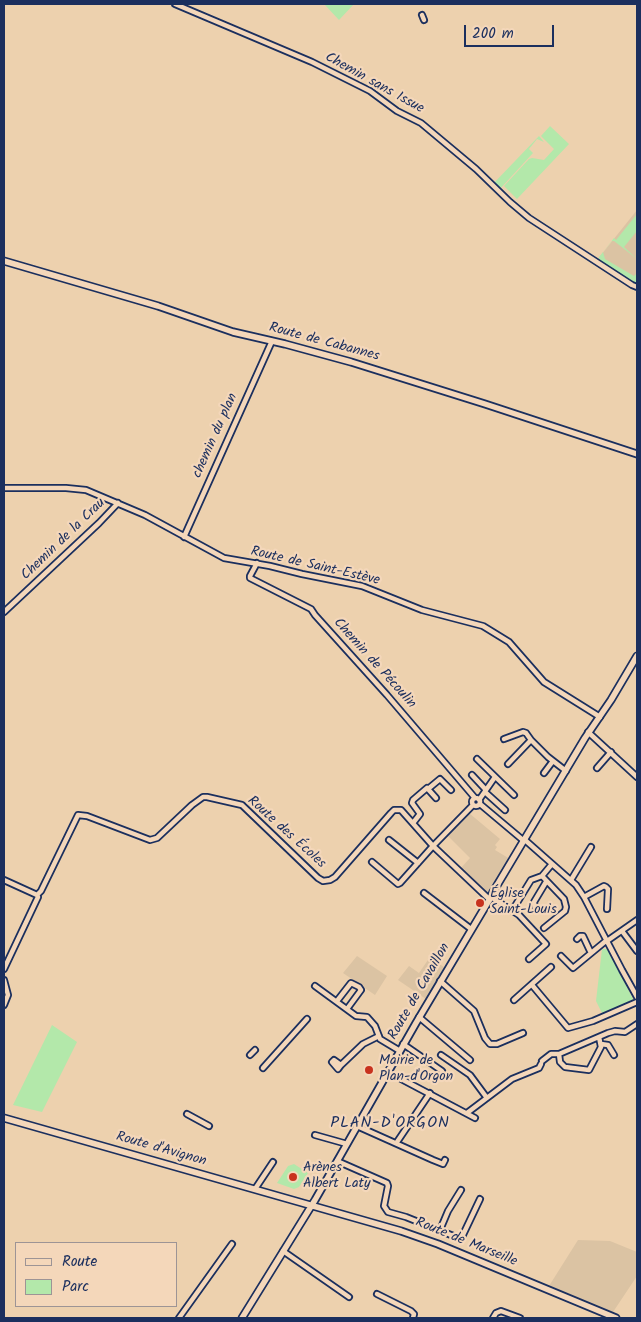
<!DOCTYPE html>
<html>
<head>
<meta charset="utf-8">
<style>
  body { margin:0 }
  #map { position:relative; width:641px; height:1322px; overflow:hidden; background:#edd1ae; font-family:Kalam,sans-serif }
  canvas { display:block }
  .frame { position:absolute; inset:0; border:5px solid #1b2f5e; pointer-events:none }
  .legend { position:absolute; left:15px; top:1242px; width:162px; height:65px; box-sizing:border-box; background:#f4d7ba; border:1px solid #9d9495; margin:0; padding:6px 9px; list-style:none; font-size:15px; color:#1b2f5e }
  .legend li { display:flex; align-items:center; gap:10px; height:25px }
  .legend b { width:25px; border:1px solid #9d9495 }
  .scale { position:absolute; left:464px; top:25px; width:90px; height:22px; box-sizing:border-box; border:2px solid #1b2f5e; border-top:0; padding-left:6px; font-size:15px; line-height:18px; white-space:nowrap; color:#1b2f5e; -webkit-text-stroke:4px #f4d7ba; paint-order:stroke }
</style>
</head>
<body>
<div id="map">
<canvas width="641" height="1322"></canvas>
<div class="frame"></div>
<ul class="legend">
<li><b style="height:6px;background:#f4d7ba"></b>Route</li>
<li><b style="height:14px;background:#b3e8aa"></b>Parc</li>
</ul>
<div class="scale">200 m</div>
</div>
<script>
const g = document.querySelector('canvas').getContext('2d');
g.lineJoin = 'round';
function fillPath(path, color) { g.fillStyle = color; g.fill(path, 'evenodd'); }
const poly = rows => new Path2D(rows.map(r => 'M' + r).join(''));
function strokePath(path, color, width, dash) { g.strokeStyle = color; g.lineWidth = width; g.lineCap = dash ? 'butt' : 'round'; g.setLineDash(dash || []); g.stroke(path); }
function drawText(font, color, halo, rows, align = 'center') {
  g.font = font + ' Kalam,sans-serif'; g.lineWidth = 4.5; g.setLineDash([]); g.textBaseline = 'middle'; g.strokeStyle = halo; g.fillStyle = color; for (const [text, x, y, turn = 0] of rows) {
    g.save(); g.translate(x, y); g.rotate((+turn || 0) * Math.PI / 180); g.textAlign = isNaN(turn) ? turn : align; if (halo) g.strokeText(text, 0, 0); g.fillText(text, 0, 0); g.restore();
  }
}
const built = poly([
  [637,210,637,286,597,260],
  [469,813,500,839,495,845,497,847,495,850,510,859,488,894,479,889,460,869,470,858,448,836],
  [357,956,387,976,375,995,343,973],
  [430,957,445,968,426,999,398,980,409,966,419,973],
  [578,1240,610,1241,637,1252,637,1276,613,1312,549,1286]
]);
const green = poly([
  [324,4,354,4,339,20],
  [550,126,569,144,517,199,504,186,529,159,532,158,544,160,554,149,541,136],
  [539,136,544,142,537,139,529,149,533,153,499,190,492,185],
  [637,214,637,231,624,247,637,259,614,241,612,241,603,252,605,259,634,276,637,273,637,285,599,260,599,257,614,238,616,240],
  [602,949,608,949,634,1001,603,1015,596,1001],
  [52,1025,77,1042,42,1112,13,1105],
  [294,1164,308,1173,299,1187,294,1189,277,1183,288,1166]
]);
const minor = poly([
  [175,4,312,62,370,91,397,111,421,123,476,169,510,202,529,218,632,285,637,287],
  [422,15,424,20],
  [4,488,66,488,86,490,145,515,224,558,270,566,302,574,362,586,422,610,483,626,509,642,544,682,600,717],
  [184,537,272,341],
  [257,563,250,576,250,578,311,609,315,615,387,695,475,798],
  [4,612,99,523,118,503],
  [588,732,637,777],
  [504,739,523,732,526,733,531,740],
  [477,759,514,795],
  [508,764,531,740,548,757,566,771],
  [597,768,611,752],
  [544,773,553,761],
  [472,775,486,790],
  [428,789,440,779,451,790],
  [485,792,505,810],
  '472 802a4 4 0 1 1 8 0a4 4 0 1 1-8 0Z',
  [479,800,495,777],
  [480,804,524,841],
  [413,823,420,814,412,803,413,800,427,788,436,798],
  [389,840,418,863],
  [525,840,576,885,584,897,622,970,637,997],
  [372,862,398,884,400,883,433,846,473,805],
  [4,880,37,895,38,897,4,969],
  [571,880,591,847],
  [424,893,471,929],
  [37,895,41,891,78,815,87,816,150,840,157,838,192,805,203,797,207,797,242,805,318,878,323,881,330,880,335,877,391,813,394,810,401,810,433,846,490,900],
  [491,897,519,915,546,944,529,959],
  [584,897,604,886,606,887,608,889,607,909],
  [515,906,531,880,542,876],
  [535,910,534,902,546,882],
  [544,928,565,911,566,907,564,899,542,876,552,864],
  [622,931,637,951],
  [577,939,580,936,583,936,591,953],
  [607,941,637,920],
  [561,956,573,968,607,940],
  [4,980,8,995,4,1005],
  [440,981,474,1011,485,1038,490,1044,497,1044,523,1033],
  [532,985,568,1028,593,1021,637,1002],
  [315,986,356,1016,367,1017,375,1026,380,1039,400,1051],
  [514,1000,551,967],
  [337,1001,351,983,359,987,361,990,347,1009],
  [419,1017,470,1060],
  [599,1037,601,1047,589,1070,565,1067,560,1062,559,1054,608,1033,615,1031,625,1032,637,1024],
  [403,1044,442,1071],
  [601,1044,608,1045,614,1055],
  [250,1055,255,1050],
  [441,1055,470,1075,487,1098],
  [542,1061,551,1054,559,1054],
  [341,1065,334,1060,332,1062,338,1069,341,1065,363,1044,379,1036],
  [263,1068,307,1019],
  [388,1072,475,1118],
  [467,1113,512,1079,539,1068,541,1064],
  [187,1114,209,1126],
  [357,1126,433,1160,443,1164,445,1160],
  [315,1135,347,1144],
  [397,1142,430,1093],
  [337,1161,387,1183,388,1186,384,1206,388,1212,406,1217,461,1239,480,1199],
  [255,1189,273,1162],
  [440,1230,448,1211,461,1190],
  [283,1251,349,1297],
  [377,1294,411,1311,414,1314,413,1318],
  [179,1318,232,1244],
  [493,1318,496,1313,501,1311,520,1318]
]);
const major = poly([
  [4,261,158,306,233,332,285,344,351,362,485,404,637,454],
  [4,1118,401,1231,438,1244,616,1318],
  [242,1318,315,1200,416,1023,491,897,493,892,585,738,611,700,637,656]
]);
const markers = [
  [480,903,5,"#c8321e"],
  [369,1070,5,"#c8321e"],
  [293,1177,5,"#c8321e"]
];
const streetNames = [
  ["Chemin sans Issue",374,84,29],
  ["Route de Cabannes",324,343,15],
  ["chemin du plan",216,436,-66],
  ["Chemin de la Crau",64,540,-44],
  ["Route de Saint-Estève",315,567,13],
  ["Chemin de Pécoulin",374,664,48],
  ["Route des Écoles",286,833,42],
  ["Route de Cavaillon",420,992,-60],
  ["Route d'Avignon",161,1150,16],
  ["Route de Marseille",466,1243,22]
];
const poiNames = [
  ["Église",490,895],
  ["Saint-Louis",490,911],
  ["Mairie de",379,1062],
  ["Plan-d'Orgon",379,1078],
  ["Arènes",303,1169],
  ["Albert Laty",303,1185]
];
const quarterNames = [
  ["PLAN-D'ORGON",390,1124]
];
fillPath(built, '#dbc3a3');
fillPath(green, '#b3e8aa');
strokePath(minor, '#1b2f5e', 8);
strokePath(major, '#1b2f5e', 9);
strokePath(minor, '#f4d7ba', 4.5);
strokePath(major, '#f4d7ba', 5.5);
for (const [x, y, r, color] of markers) { const dot = new Path2D(); dot.arc(x, y, r, 0, 2 * Math.PI); g.fillStyle = color; g.fill(dot); strokePath(dot, '#f4d7ba', 2); }
drawText('14px', '#1b2f5e', '#f4d7ba', streetNames);
drawText('14px', '#1b2f5e', '#f4d7ba', poiNames, 'left');
g.letterSpacing = '1px';
drawText('16px', '#1b2f5e', '#f4d7ba', quarterNames);
g.letterSpacing = '0px';
</script>
</body>
</html>
